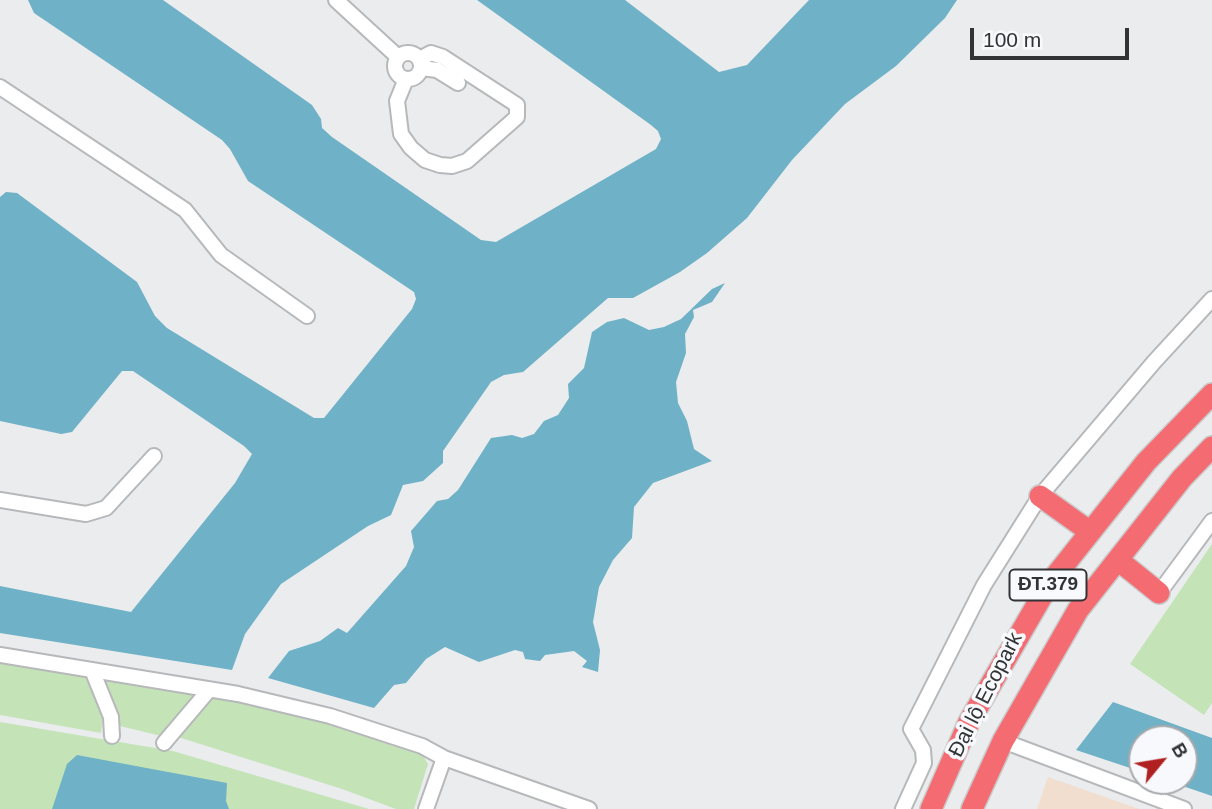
<!DOCTYPE html>
<html>
<head>
<meta charset="utf-8">
<style>
  body { margin:0 }
  #map { position:relative; width:1212px; height:809px; overflow:hidden; background:#eaecee; font-family:Arial,sans-serif }
  canvas { display:block }
  .north { position:absolute; left:1128px; top:725px; width:70px; height:70px; box-sizing:border-box; background:#f7f9fc; border:2px solid #a8aaac; border-radius:50%; rotate:60deg; font-size:19px; font-weight:700; line-height:28px; text-align:center; color:#323334 }
  .north::after { content:''; display:block; margin:auto; width:24px; height:32px; background:#b12021; clip-path:polygon(50% 0,100% 100%,50% 72%,0 100%) }
  .scale { position:absolute; left:970px; top:28px; width:159px; height:32px; box-sizing:border-box; border:4px solid #323334; border-top:0; padding-left:9px; font-size:21px; line-height:24px; white-space:nowrap; color:#323334; -webkit-text-stroke:5px #f7f9fc; paint-order:stroke }
</style>
</head>
<body>
<div id="map">
<canvas width="1212" height="809"></canvas>
<div class="north">B</div>
<div class="scale">100 m</div>
</div>
<script>
const g = document.querySelector('canvas').getContext('2d');
g.lineJoin = 'round';
function fillPath(path, color) { g.fillStyle = color; g.fill(path, 'evenodd'); }
const poly = rows => new Path2D(rows.map(r => 'M' + r).join(''));
function strokePath(path, color, width, dash) { g.strokeStyle = color; g.lineWidth = width; g.lineCap = dash ? 'butt' : 'round'; g.setLineDash(dash || []); g.stroke(path); }
function drawText(font, color, halo, rows, align = 'center') {
  g.font = font + ' Arial,sans-serif'; g.lineWidth = 7; g.setLineDash([]); g.textBaseline = 'middle'; g.strokeStyle = halo; g.fillStyle = color; for (const [text, x, y, turn = 0] of rows) {
    g.save(); g.translate(x, y); g.rotate((+turn || 0) * Math.PI / 180); g.textAlign = isNaN(turn) ? turn : align; if (halo) g.strokeText(text, 0, 0); g.fillText(text, 0, 0); g.restore();
  }
}
const medical = poly([
  [1048,777,1139,809,1037,809]
]);
const green = poly([
  [1212,544,1212,703,1204,715,1130,664],
  [0,660,83,672,103,716,101,733,0,715],
  [103,677,198,693,161,736,120,726],
  [212,695,313,718,422,754,428,764,414,809,396,809,342,789,175,736],
  [0,722,173,751,369,809,0,809]
]);
const water = poly([
  [28,0,163,0,312,105,321,119,322,128,332,137,481,240,496,242,656,149,661,139,658,131,651,125,477,0,625,0,719,72,747,65,809,0,957,0,945,18,896,66,845,104,792,160,747,218,707,253,680,272,633,298,608,298,523,372,504,375,491,382,443,451,443,463,423,481,403,485,391,515,368,526,281,584,245,634,232,670,0,633,0,586,131,612,235,483,252,454,244,446,133,371,122,371,72,432,61,434,0,421,0,197,6,192,17,193,137,282,155,316,167,328,314,418,324,418,412,309,416,299,414,292,248,181,230,149,222,140,34,13],
  [725,283,712,302,693,310,694,317,685,334,686,353,676,382,678,403,687,421,694,449,712,461,653,483,634,507,632,538,613,560,599,587,593,622,600,650,598,672,582,667,587,661,574,651,545,655,540,661,525,659,523,652,515,650,479,662,445,647,426,659,406,683,394,685,374,708,268,678,289,651,320,641,338,628,347,633,406,566,414,547,411,531,437,501,448,499,458,490,491,438,512,435,522,438,534,434,544,421,558,415,569,398,568,384,584,368,592,332,607,322,624,318,649,330,664,327,681,319,712,289],
  [1113,702,1212,738,1212,796,1168,781,1184,781,1184,739,1142,739,1142,772,1076,750],
  [77,755,227,783,226,801,229,809,52,809,67,764]
]);
const minor = poly([
  [336,0,398,57],
  '395 66a13 13 0 1 1 26 0a13 13 0 1 1-26 0Z',
  [421,68,437,70,458,83],
  [406,79,397,101,401,134,411,148,425,160,440,165,452,166,467,161,517,117,517,105,443,57,431,53,420,59],
  [0,87,185,210,221,255,307,316],
  [0,500,86,514,106,508,154,456],
  [1159,593,1212,521],
  [0,655,238,694,330,716,422,746,444,758,589,809],
  [92,670,111,717,112,736],
  [1003,741,1184,809],
  [164,743,209,690],
  [426,809,444,758],
  [903,809,924,763,923,750,911,729,984,585,1040,496,1154,362,1212,299]
]);
const highway = poly([
  [1040,496,1089,531],
  [1118,560,1159,593],
  [931,809,969,722,1049,584,1146,462,1212,394],
  [972,809,1003,741,1078,610,1182,478,1212,447]
]);
const shields = [
  [1048,585,77]
];
const shieldNames = [
  ["ĐT.379",1048,585]
];
const streetNames = [
  ["Đại lộ Ecopark",986,695,-63]
];
fillPath(medical, '#f1dece');
fillPath(green, '#c4e4b8');
fillPath(water, '#6fb1c6');
strokePath(minor, '#b6b8ba', 18);
strokePath(highway, '#cacaca', 24);
strokePath(minor, '#fff', 14);
strokePath(highway, '#f56b72', 21);
for (const [x, y, w] of shields) { const box = new Path2D(); box.roundRect(x - w / 2, y - 15.5, w, 31, 5); g.fillStyle = '#f7f9fc'; g.fill(box); strokePath(box, '#323334', 2); }
drawText('bold 19px', '#323334', null, shieldNames);
drawText('21px', '#323334', '#f7f9fc', streetNames);
</script>
</body>
</html>
